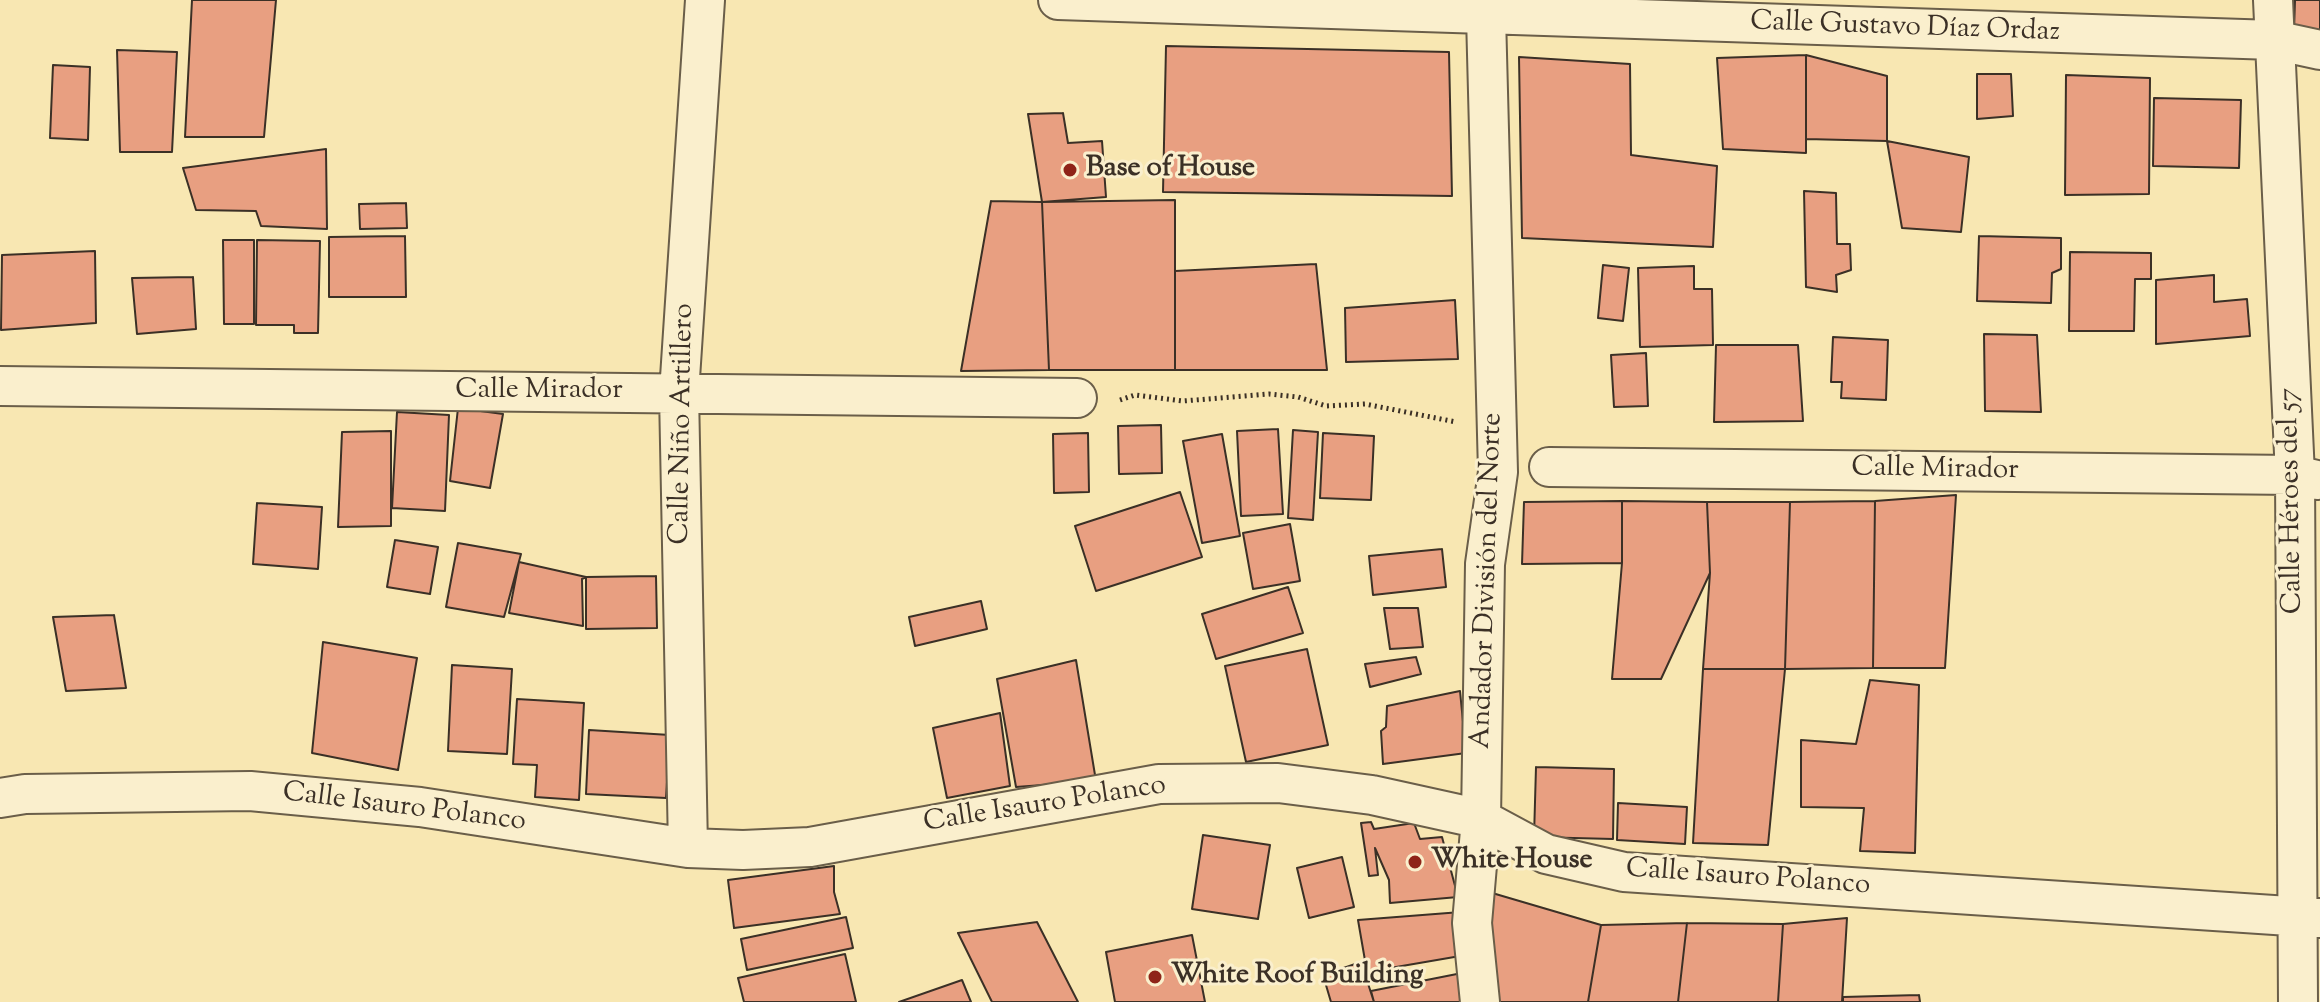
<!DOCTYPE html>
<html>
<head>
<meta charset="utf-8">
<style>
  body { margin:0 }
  canvas { display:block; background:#f8e7b2 }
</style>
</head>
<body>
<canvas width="2320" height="1002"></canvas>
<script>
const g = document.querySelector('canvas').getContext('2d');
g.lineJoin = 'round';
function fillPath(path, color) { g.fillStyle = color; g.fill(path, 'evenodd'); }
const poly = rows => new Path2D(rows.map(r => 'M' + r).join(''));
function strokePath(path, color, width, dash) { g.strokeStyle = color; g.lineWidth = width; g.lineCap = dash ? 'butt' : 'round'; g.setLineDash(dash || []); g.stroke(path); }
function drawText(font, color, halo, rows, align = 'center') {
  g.font = font + ' "Sorts Mill Goudy",serif'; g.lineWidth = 6; g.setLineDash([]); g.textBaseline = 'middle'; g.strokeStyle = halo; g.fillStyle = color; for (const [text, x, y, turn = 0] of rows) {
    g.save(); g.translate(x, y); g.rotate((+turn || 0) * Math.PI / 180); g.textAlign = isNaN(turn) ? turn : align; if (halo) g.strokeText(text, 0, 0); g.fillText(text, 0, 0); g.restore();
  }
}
const building = poly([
  [192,0,276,0,264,137,185,137,192,0],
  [2295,0,2320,0,2320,30,2294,30,2295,0],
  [1166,46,1449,52,1452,196,1163,192,1166,46],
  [117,50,177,52,172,152,120,152,117,50],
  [1806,55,1806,153,1723,149,1717,58,1806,55],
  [1806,55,1887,76,1887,141,1806,139,1806,55],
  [1519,57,1630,64,1631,155,1717,166,1713,247,1522,238,1519,57],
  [53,65,90,67,88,140,50,138,53,65],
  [1977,74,2011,74,2013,116,1977,119,1977,74],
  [2066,75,2150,78,2149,194,2065,195,2066,75],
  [2154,98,2241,100,2239,168,2153,166,2154,98],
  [1063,113,1068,143,1102,141,1106,197,1042,202,1028,114,1063,113],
  [1887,141,1969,157,1961,232,1902,228,1887,141],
  [326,149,327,229,261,226,256,211,196,210,183,168,326,149],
  [1804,191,1836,193,1837,244,1850,244,1851,270,1836,275,1837,292,1806,287,1804,191],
  [1175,200,1175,370,1049,370,1042,202,1175,200],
  [991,201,1042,202,1049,370,961,371,991,201],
  [406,203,407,228,360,229,359,204,406,203],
  [405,236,406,297,329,297,329,237,405,236],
  [1979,236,2061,238,2061,269,2052,273,2051,303,1977,301,1979,236],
  [223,240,254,240,254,324,224,324,223,240],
  [257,240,320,241,318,333,294,333,294,325,256,325,257,240],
  [95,251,96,323,1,330,2,255,95,251],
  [2070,252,2151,253,2151,279,2135,279,2134,331,2069,331,2070,252],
  [1316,264,1327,370,1175,370,1175,271,1316,264],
  [1603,265,1629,268,1623,321,1598,318,1603,265],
  [1694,266,1694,289,1712,289,1713,345,1640,347,1638,268,1694,266],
  [2214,275,2214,302,2247,299,2250,336,2156,344,2156,280,2214,275],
  [193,277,196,329,137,334,132,278,193,277],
  [1455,300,1458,359,1346,362,1345,308,1455,300],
  [1984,334,2037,335,2041,412,1985,411,1984,334],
  [1833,337,1888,340,1886,400,1841,398,1842,382,1831,382,1833,337],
  [1716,345,1798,345,1803,421,1714,422,1716,345],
  [1646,353,1648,406,1614,407,1611,355,1646,353],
  [458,408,503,414,490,488,450,481,458,408],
  [397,412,449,415,445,511,392,508,397,412],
  [1161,425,1162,473,1119,474,1118,426,1161,425],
  [1278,429,1283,514,1241,516,1237,431,1278,429],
  [1293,430,1318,432,1313,520,1288,518,1293,430],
  [391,431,391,526,338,527,342,432,391,431],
  [1088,433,1089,492,1054,493,1053,434,1088,433],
  [1323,433,1374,436,1371,500,1320,498,1323,433],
  [1222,434,1240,536,1202,543,1183,441,1222,434],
  [1180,492,1202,557,1096,591,1075,526,1180,492],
  [1956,495,1945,668,1873,668,1875,501,1956,495],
  [1622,501,1622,563,1522,564,1524,502,1622,501],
  [1622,501,1707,502,1710,573,1661,679,1612,679,1622,563,1622,501],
  [1875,501,1873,668,1785,669,1790,502,1875,501],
  [1707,502,1790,502,1785,669,1703,669,1710,573,1707,502],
  [257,503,322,507,318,569,253,564,257,503],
  [1290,524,1300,581,1253,589,1243,533,1290,524],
  [395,540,438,547,430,594,387,587,395,540],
  [458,543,521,554,504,617,446,607,458,543],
  [1442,549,1446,587,1373,595,1369,556,1442,549],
  [519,562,586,577,582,579,583,626,509,613,519,562],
  [656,576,657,628,586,629,586,577,656,576],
  [1288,587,1303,633,1216,659,1202,614,1288,587],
  [981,601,987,629,915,646,909,617,981,601],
  [1384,608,1418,608,1423,647,1390,649,1384,608],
  [114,615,126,688,66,691,53,617,114,615],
  [323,642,417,658,398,770,312,753,323,642],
  [1307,649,1328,745,1246,762,1225,666,1307,649],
  [1416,657,1421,674,1370,687,1365,664,1416,657],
  [1076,660,1096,781,1016,787,997,679,1076,660],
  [452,665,512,669,507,754,448,751,452,665],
  [1703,669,1785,669,1768,845,1693,843,1703,669],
  [1870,680,1919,685,1915,853,1860,851,1864,808,1801,807,1801,740,1856,744,1870,680],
  [1460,691,1466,753,1383,764,1381,731,1386,727,1387,706,1460,691],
  [517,699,584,703,579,800,535,797,537,765,513,764,517,699],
  [1000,713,1010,786,947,798,933,728,1000,713],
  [589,730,670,735,666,798,586,794,589,730],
  [1536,767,1614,769,1613,839,1534,837,1536,767],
  [1618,803,1687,807,1685,844,1617,840,1618,803],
  [1371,822,1374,829,1414,823,1420,839,1442,837,1458,897,1390,903,1389,880,1375,848,1378,875,1369,876,1361,823,1371,822],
  [1203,835,1270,845,1258,919,1192,909,1203,835],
  [1342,857,1354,907,1309,918,1297,868,1342,857],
  [834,866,834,892,840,914,734,928,728,880,834,866],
  [1482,890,1601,925,1588,1002,1489,1002,1482,890],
  [1461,912,1466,955,1367,972,1358,920,1461,912],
  [846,917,853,948,747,970,741,939,846,917],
  [1847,918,1842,1002,1778,1002,1783,924,1847,918],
  [1037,922,1078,1002,992,1002,958,933,1037,922],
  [1687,923,1678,1002,1588,1002,1601,925,1687,923],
  [1687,923,1783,924,1778,1002,1678,1002,1687,923],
  [1192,935,1205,1002,1115,1002,1106,952,1192,935],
  [845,954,856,1002,744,1002,738,978,845,954],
  [1361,962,1374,1002,1331,1002,1323,975,1361,962],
  [1462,973,1469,1002,1374,1002,1371,991,1462,973],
  [962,980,971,1002,899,1002,962,980],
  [1919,995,1920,1002,1843,1002,1843,997,1919,995]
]);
const path = poly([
  [1120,400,1135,395,1183,401,1269,394,1298,397,1326,406,1365,404,1456,422]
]);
const minor = poly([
  [1058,0,2274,40,2320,50],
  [2273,0,2295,475,2298,1002],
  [0,386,1077,398],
  [1549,467,2295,475,2317,480],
  [0,798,25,794,250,791,420,807,688,848,743,850,810,847,1159,784,1278,783,1372,795,1481,819,1546,854,1624,872,2320,918],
  [688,848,679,393,705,0],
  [1480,1002,1472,923,1481,819,1485,564,1498,472,1486,16]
]);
const markers = [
  [1070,170,8,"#8f2418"],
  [1415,862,8,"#8f2418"],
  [1155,977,8,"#8f2418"]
];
const streetNames = [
  ["Calle Gustavo Díaz Ordaz",1905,29,2],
  ["Calle Mirador",539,392],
  ["Calle Niño Artillero",684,424,-89],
  ["Calle Mirador",1935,471,1],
  ["Calle Héroes del 57",2293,501,-91],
  ["Andador División del Norte",1489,581,-88],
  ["Calle Isauro Polanco",1045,806,-9],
  ["Calle Isauro Polanco",404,809,7],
  ["Calle Isauro Polanco",1748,879,4]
];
const poiNames = [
  ["Base of House",1086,170],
  ["White House",1431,862],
  ["White Roof Building",1171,977]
];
fillPath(building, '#e89f81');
strokePath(building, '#3b3026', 2);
strokePath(minor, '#6a5e49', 42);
strokePath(path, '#3b3026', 5, [2, 4]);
strokePath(minor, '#faefcd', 38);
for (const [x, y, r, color] of markers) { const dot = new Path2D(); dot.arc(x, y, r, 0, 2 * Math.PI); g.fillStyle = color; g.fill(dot); strokePath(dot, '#faefcd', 3); }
drawText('28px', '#3b3026', '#faefcd', streetNames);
drawText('bold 28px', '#3b3026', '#faefcd', poiNames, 'left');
</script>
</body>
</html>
